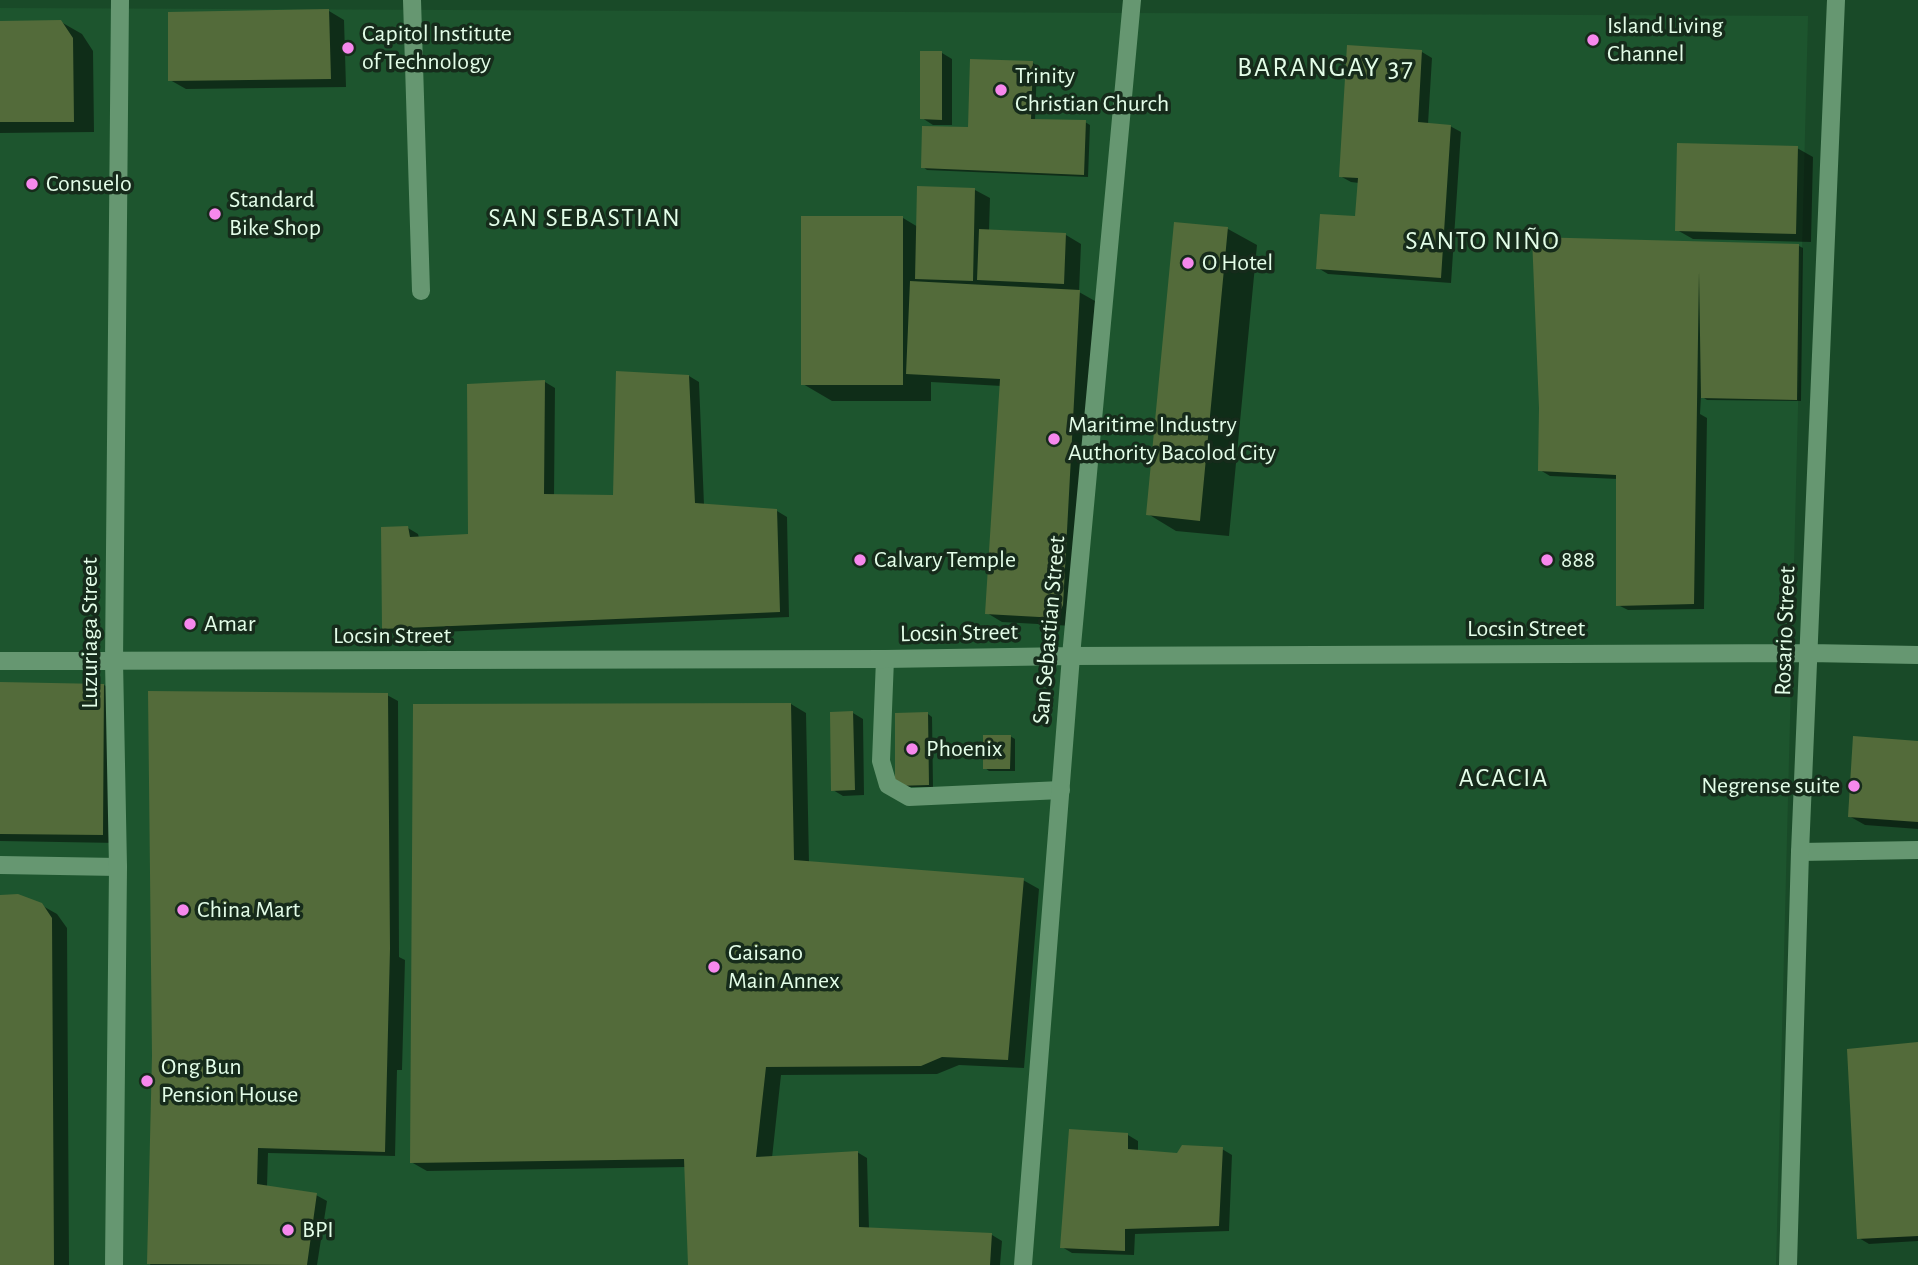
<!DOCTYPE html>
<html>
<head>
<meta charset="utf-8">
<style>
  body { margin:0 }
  canvas { display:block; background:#194a28 }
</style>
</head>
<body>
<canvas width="1918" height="1265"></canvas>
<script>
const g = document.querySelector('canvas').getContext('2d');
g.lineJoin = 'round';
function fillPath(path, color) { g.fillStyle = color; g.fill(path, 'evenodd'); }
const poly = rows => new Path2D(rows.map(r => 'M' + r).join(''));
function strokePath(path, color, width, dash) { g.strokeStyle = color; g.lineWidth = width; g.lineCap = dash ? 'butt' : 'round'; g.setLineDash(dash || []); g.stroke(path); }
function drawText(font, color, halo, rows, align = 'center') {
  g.font = font + ' "Alegreya Sans",sans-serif'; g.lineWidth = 7; g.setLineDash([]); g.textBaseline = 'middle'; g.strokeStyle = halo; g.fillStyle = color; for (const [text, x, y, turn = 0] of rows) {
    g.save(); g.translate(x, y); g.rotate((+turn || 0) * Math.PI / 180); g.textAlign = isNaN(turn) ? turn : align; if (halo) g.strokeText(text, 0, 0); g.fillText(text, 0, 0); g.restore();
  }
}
const built = poly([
  [0,8,1808,16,1776,1265,0,1265]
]);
const shadow = poly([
  [329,11,344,20,346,87,186,89,170,80],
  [61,22,82,34,93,51,94,132,0,133,0,23],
  [922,52,942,53,952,59,952,125,933,125,922,118],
  [1422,52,1432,58,1428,124,1450,126,1461,132,1451,283,1328,274,1318,268,1357,218,1359,183,1351,182,1340,176],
  [1033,63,1037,66,1035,121,1085,122,1090,125,1088,177,927,170,923,167,969,129],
  [1797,148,1813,157,1811,242,1693,239,1677,230],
  [975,190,990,198,989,231,1066,235,1081,244,1079,292,1095,301,1078,614,1073,626,1002,622,987,613,1002,386,931,382,931,401,832,401,803,384,903,218,918,227],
  [1175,224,1228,229,1257,245,1229,536,1176,531,1148,514],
  [1534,239,1799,246,1803,248,1801,401,1707,400,1701,396,1700,414,1707,418,1704,609,1628,610,1618,605,1618,479,1550,476,1540,470,1541,406],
  [689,376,699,382,704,505,777,511,787,517,789,617,394,634,384,628,408,528,418,534,419,538,470,535,545,382,555,388,554,496,615,497],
  [0,684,104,685,119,694,118,843,0,841],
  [387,695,398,701,399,957,405,960,402,1070,397,1070,395,1156,268,1153,267,1187,316,1195,327,1201,317,1265,150,1265],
  [791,704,806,713,809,863,1023,880,1039,889,1024,1068,959,1065,937,1074,781,1075,772,1158,857,1152,867,1158,869,1229,992,1235,1002,1241,1000,1265,690,1265,686,1167,427,1171,411,1162],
  [853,713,863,719,864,795,843,796,833,790],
  [928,714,932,717,933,787,901,787],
  [1010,736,1015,739,1015,771,989,771,985,768],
  [1918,742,1918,829,1865,825,1849,816],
  [0,896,41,905,57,914,67,928,69,1265,0,1265],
  [1918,1043,1918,1241,1869,1244,1859,1238],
  [1128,1135,1138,1141,1138,1151,1178,1155,1222,1149,1232,1155,1229,1231,1135,1234,1134,1255,1072,1253,1062,1247]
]);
const building = poly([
  [329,9,331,79,168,81,168,12],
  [61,20,73,38,74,122,0,122,0,21],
  [1347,45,1422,50,1418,122,1451,125,1441,278,1316,269,1320,214,1355,216,1358,178,1339,177],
  [920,51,942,51,942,120,920,119],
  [970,59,1033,61,1031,119,1086,120,1084,175,921,168,922,126,968,127],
  [1677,143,1798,146,1796,234,1675,231],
  [917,186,975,188,973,281,915,279],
  [801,216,903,216,903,385,801,385],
  [1174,222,1228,227,1200,521,1146,515],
  [979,229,1066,233,1064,284,977,280],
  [1532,237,1799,244,1797,400,1701,398,1699,272,1694,604,1616,606,1616,475,1538,471,1539,408],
  [910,281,1080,290,1063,605,1057,618,985,614,1000,379,906,374],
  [616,371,689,375,695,503,777,509,780,612,382,629,381,527,408,526,410,537,468,534,467,384,545,380,544,494,613,495],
  [0,682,104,684,103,835,0,834],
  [148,691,388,693,390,949,385,1152,258,1148,257,1184,317,1193,307,1265,147,1264,152,1056],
  [791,703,794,860,1024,878,1008,1060,942,1057,921,1066,766,1067,756,1157,858,1151,859,1227,992,1233,990,1265,688,1265,684,1159,410,1163,413,704],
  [853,711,855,790,831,791,830,712],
  [928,712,929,785,895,786,895,713],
  [983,735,1011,735,1010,769,983,769],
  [1853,736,1918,741,1918,822,1848,817],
  [18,894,42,903,52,918,54,1265,0,1265,0,895],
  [1918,1042,1918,1236,1857,1239,1847,1049],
  [1069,1129,1128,1133,1128,1149,1177,1153,1182,1145,1223,1147,1219,1226,1125,1229,1125,1251,1060,1248]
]);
const service = poly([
  [412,0,421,291],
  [885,659,881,761,888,785,909,797,1061,790]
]);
const minor = poly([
  [1800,852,1918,850],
  [0,865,118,867]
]);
const tertiary = poly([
  [0,661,885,659,1071,656,1809,653,1918,655],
  [114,1265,118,867,114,661,120,0],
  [1023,1265,1071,656,1132,0],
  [1788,1265,1800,852,1836,0]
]);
const markers = [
  [1593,40,7,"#f688ed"],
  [348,48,7,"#f688ed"],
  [1001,90,7,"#f688ed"],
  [32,184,7,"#f688ed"],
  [215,214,7,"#f688ed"],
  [1188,263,7,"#f688ed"],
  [1054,439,7,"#f688ed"],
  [860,560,7,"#f688ed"],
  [1547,560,7,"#f688ed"],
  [190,624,7,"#f688ed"],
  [912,749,7,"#f688ed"],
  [1854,786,7,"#f688ed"],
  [183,910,7,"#f688ed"],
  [714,967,7,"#f688ed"],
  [147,1081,7,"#f688ed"],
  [288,1230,7,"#f688ed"]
];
const poiNames = [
  ["Island Living",1607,26],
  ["Channel",1607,54],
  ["Capitol Institute",362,34],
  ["of Technology",362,62],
  ["Trinity",1015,76],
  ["Christian Church",1015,104],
  ["Consuelo",46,184],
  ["Standard",229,200],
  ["Bike Shop",229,228],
  ["O Hotel",1202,263],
  ["Maritime Industry",1068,425],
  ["Authority Bacolod City",1068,453],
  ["Calvary Temple",874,560],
  ["888",1561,560],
  ["Amar",204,624],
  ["Phoenix",926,749],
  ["Negrense suite",1840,786,"right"],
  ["China Mart",197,910],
  ["Gaisano",728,953],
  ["Main Annex",728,981],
  ["Ong Bun",161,1067],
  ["Pension House",161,1095],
  ["BPI",302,1230]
];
const streetNames = [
  ["Locsin Street",1526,629],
  ["San Sebastian Street",1049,630,-85],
  ["Rosario Street",1785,631,-88],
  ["Luzuriaga Street",90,633,-90],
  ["Locsin Street",959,633,-1],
  ["Locsin Street",392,636]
];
const neighbourhoodNames = [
  ["SAN SEBASTIAN",585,218],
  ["SANTO NIÑO",1483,241],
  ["ACACIA",1504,778]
];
const quarterNames = [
  ["BARANGAY 37",1326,68]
];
fillPath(built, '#1d552e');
fillPath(shadow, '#0007');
fillPath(building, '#536b3a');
strokePath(service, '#669771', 18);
strokePath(minor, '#669771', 18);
strokePath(tertiary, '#669771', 18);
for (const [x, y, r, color] of markers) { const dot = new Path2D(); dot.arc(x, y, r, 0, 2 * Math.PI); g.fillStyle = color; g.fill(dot); strokePath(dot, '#162b1b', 2.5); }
drawText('24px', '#e3fde8', '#162b1b', poiNames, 'left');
drawText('24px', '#e3fde8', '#162b1b', streetNames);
g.letterSpacing = '2px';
drawText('26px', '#e3fde8', '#162b1b', neighbourhoodNames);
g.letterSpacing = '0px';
g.letterSpacing = '2px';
drawText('28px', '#e3fde8', '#162b1b', quarterNames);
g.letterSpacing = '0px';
</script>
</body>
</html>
